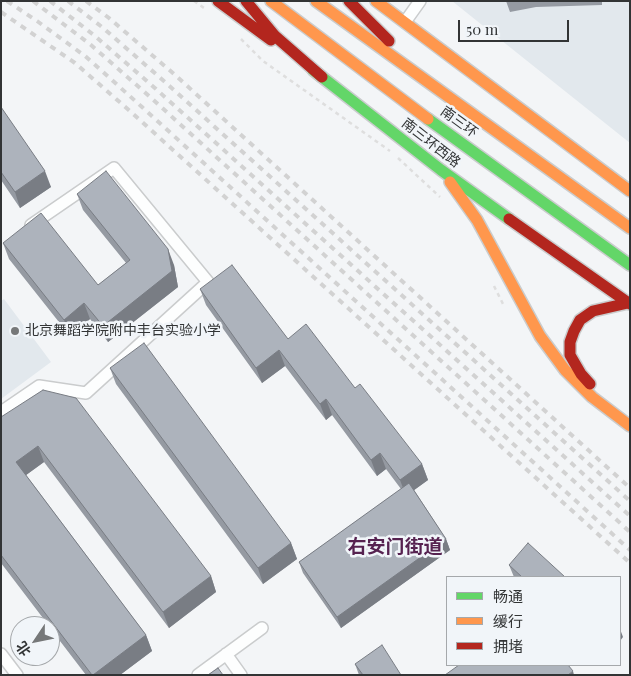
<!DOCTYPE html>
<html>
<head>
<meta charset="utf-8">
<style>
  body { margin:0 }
  #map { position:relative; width:631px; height:676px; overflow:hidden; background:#f3f5f7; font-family:"Playfair Display","Noto Sans SC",serif }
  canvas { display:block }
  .frame { position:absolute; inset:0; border:2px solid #323435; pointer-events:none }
  .legend { position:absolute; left:446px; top:576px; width:175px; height:90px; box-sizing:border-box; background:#f1f5f9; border:1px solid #a5a8ab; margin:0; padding:6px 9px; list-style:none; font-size:15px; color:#323435 }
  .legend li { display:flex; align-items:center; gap:10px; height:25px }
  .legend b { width:25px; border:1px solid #a5a8ab }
  .north { position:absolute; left:10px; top:616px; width:50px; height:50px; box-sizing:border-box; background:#f1f5f9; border:1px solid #a5a8ab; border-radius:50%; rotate:236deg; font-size:14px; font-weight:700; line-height:20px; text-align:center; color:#323435 }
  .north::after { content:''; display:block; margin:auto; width:18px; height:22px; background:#767879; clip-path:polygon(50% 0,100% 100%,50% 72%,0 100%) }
  .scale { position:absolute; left:458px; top:20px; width:111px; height:22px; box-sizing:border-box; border:2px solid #323435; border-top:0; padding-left:6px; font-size:15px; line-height:18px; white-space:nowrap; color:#323435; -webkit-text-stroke:4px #f1f5f9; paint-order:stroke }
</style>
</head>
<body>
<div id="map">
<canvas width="631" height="676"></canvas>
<div class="frame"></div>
<ul class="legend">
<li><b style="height:6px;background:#63d668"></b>畅通</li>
<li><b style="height:6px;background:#ff974d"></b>缓行</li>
<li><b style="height:6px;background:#b3261e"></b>拥堵</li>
</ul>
<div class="north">北</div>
<div class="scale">50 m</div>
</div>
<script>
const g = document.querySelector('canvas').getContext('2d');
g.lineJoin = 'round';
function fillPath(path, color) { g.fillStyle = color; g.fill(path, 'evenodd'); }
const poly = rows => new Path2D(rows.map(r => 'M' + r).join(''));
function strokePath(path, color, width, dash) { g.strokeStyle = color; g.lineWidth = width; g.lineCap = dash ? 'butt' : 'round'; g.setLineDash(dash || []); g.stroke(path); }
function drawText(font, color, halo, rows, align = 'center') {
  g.font = font + ' "Playfair Display","Noto Sans SC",serif'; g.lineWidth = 5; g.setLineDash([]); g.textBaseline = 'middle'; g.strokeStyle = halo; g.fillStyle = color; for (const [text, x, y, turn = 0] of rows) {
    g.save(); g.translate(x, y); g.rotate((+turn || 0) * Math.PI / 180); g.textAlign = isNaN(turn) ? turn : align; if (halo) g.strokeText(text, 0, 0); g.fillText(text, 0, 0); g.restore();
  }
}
const built = poly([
  [452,1,630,1,630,143],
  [4,299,51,362,1,399,1,301]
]);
const path = poly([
  [194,1,204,8],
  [241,39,263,61,390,151],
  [398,158,440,197],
  [494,286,504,306]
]);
const street = poly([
  [405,22,420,1],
  [1,412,39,386,86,393,208,282,114,168,31,225],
  [1,654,17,675],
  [226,654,241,675],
  [198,675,262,628]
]);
const fast = poly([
  [313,70,441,170,509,219],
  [428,119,630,265]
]);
const slow = poly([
  [271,1,428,119],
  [316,1,630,228],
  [376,1,630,191],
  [450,182,477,220,540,336,565,370,592,397,630,426]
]);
const jam = poly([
  [218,1,271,40],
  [246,1,275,36,322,77],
  [349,1,389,41],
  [509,219,630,304],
  [590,384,581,374,570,355,570,342,574,331,580,320,593,311,628,303]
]);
const rail = poly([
  [7,1,37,21,85,56,142,107,630,550],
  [33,1,91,45,149,96,630,532],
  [50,1,95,36,156,89,630,516],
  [68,1,102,27,165,82,630,501],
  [86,1,109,18,174,74,630,488],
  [1,12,75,63,131,112,630,563]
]);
const wall = poly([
  [506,1,602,1,602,5,536,7,510,12],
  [1,107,51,187,20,208,1,180],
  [77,194,174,265,178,287,108,342,90,319,70,336,9,259,3,243,98,285,126,263,83,210],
  [200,289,288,339,355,388,422,464,428,480,414,490,446,539,450,550,341,628,303,573,299,562,401,489,386,469,377,476,332,415,326,420,285,366,262,383,206,305],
  [110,368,291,543,297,559,263,584,116,384],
  [1,417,211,576,216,592,169,628,44,462,26,475,146,635,152,651,120,675,86,675,50,628,50,626,49,626,1,563],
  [509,565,565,577,514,577],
  [355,664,401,675,359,675]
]);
const shadedWall = poly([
  [45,171,51,187,20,208,15,192],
  [168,249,174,265,178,287,108,342,103,326],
  [84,303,90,319,70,336,64,320],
  [279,350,285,366,262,383,256,368],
  [326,399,332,415,326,420,320,404],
  [38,446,44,462,22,478,16,462],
  [380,453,386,469,377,476,371,460],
  [422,464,428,480,406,496,400,480],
  [446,539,450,550,341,628,337,617],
  [291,543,297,559,263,584,258,568],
  [211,576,216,592,169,628,163,612],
  [620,629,623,637,620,641],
  [146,635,152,651,120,675,93,675],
  [573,671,574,675,568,675]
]);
const building = poly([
  [1,107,45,171,15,192,1,172,1,107],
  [106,171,168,249,172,271,103,326,84,303,64,320,3,243,41,213,98,285,130,260,77,194,106,171],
  [232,265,288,339,306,324,355,388,360,384,422,464,400,480,380,453,371,460,326,399,320,404,279,350,256,368,200,289,232,265],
  [144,343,291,543,258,568,110,368,144,343],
  [43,390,76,398,211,576,163,612,38,446,16,462,146,635,93,675,92,675,1,555,1,417,43,390],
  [409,483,446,539,337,617,299,562,409,483],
  [528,543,565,577,522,577,509,565,528,543],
  [382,645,401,675,363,675,355,664,382,645],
  [459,665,568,665,573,671,568,675,445,675,459,665],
  [218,668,223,675,208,675,218,668]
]);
const markers = [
  [15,331,5,"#767879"]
];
const streetNames = [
  ["南三环",459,122,36],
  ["南三环西路",431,143,38]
];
const poiNames = [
  ["北京舞蹈学院附中丰台实验小学",25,331]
];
const districtNames = [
  ["右安门街道",395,547]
];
fillPath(built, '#e2e8ed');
strokePath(street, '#cacccd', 14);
strokePath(fast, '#cacccd', 14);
strokePath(slow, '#cacccd', 14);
strokePath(jam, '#cacccd', 14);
strokePath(path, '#dedede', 2.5, [4, 4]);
strokePath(street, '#fdfefe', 11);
strokePath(fast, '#63d668', 11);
strokePath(slow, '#ff974d', 11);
strokePath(jam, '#b3261e', 11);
strokePath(rail, '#d2d2d2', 4, [6, 6]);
fillPath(wall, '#959aa2');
fillPath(shadedWall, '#797d84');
fillPath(building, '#adb3bc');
strokePath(building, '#797d84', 1);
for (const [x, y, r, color] of markers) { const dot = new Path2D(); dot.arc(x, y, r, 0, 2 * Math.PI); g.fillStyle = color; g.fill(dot); strokePath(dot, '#f1f5f9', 2); }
drawText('14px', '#323435', '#f1f5f9', streetNames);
drawText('14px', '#323435', '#f1f5f9', poiNames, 'left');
drawText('bold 19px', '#562250', '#f1f5f9', districtNames);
</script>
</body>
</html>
